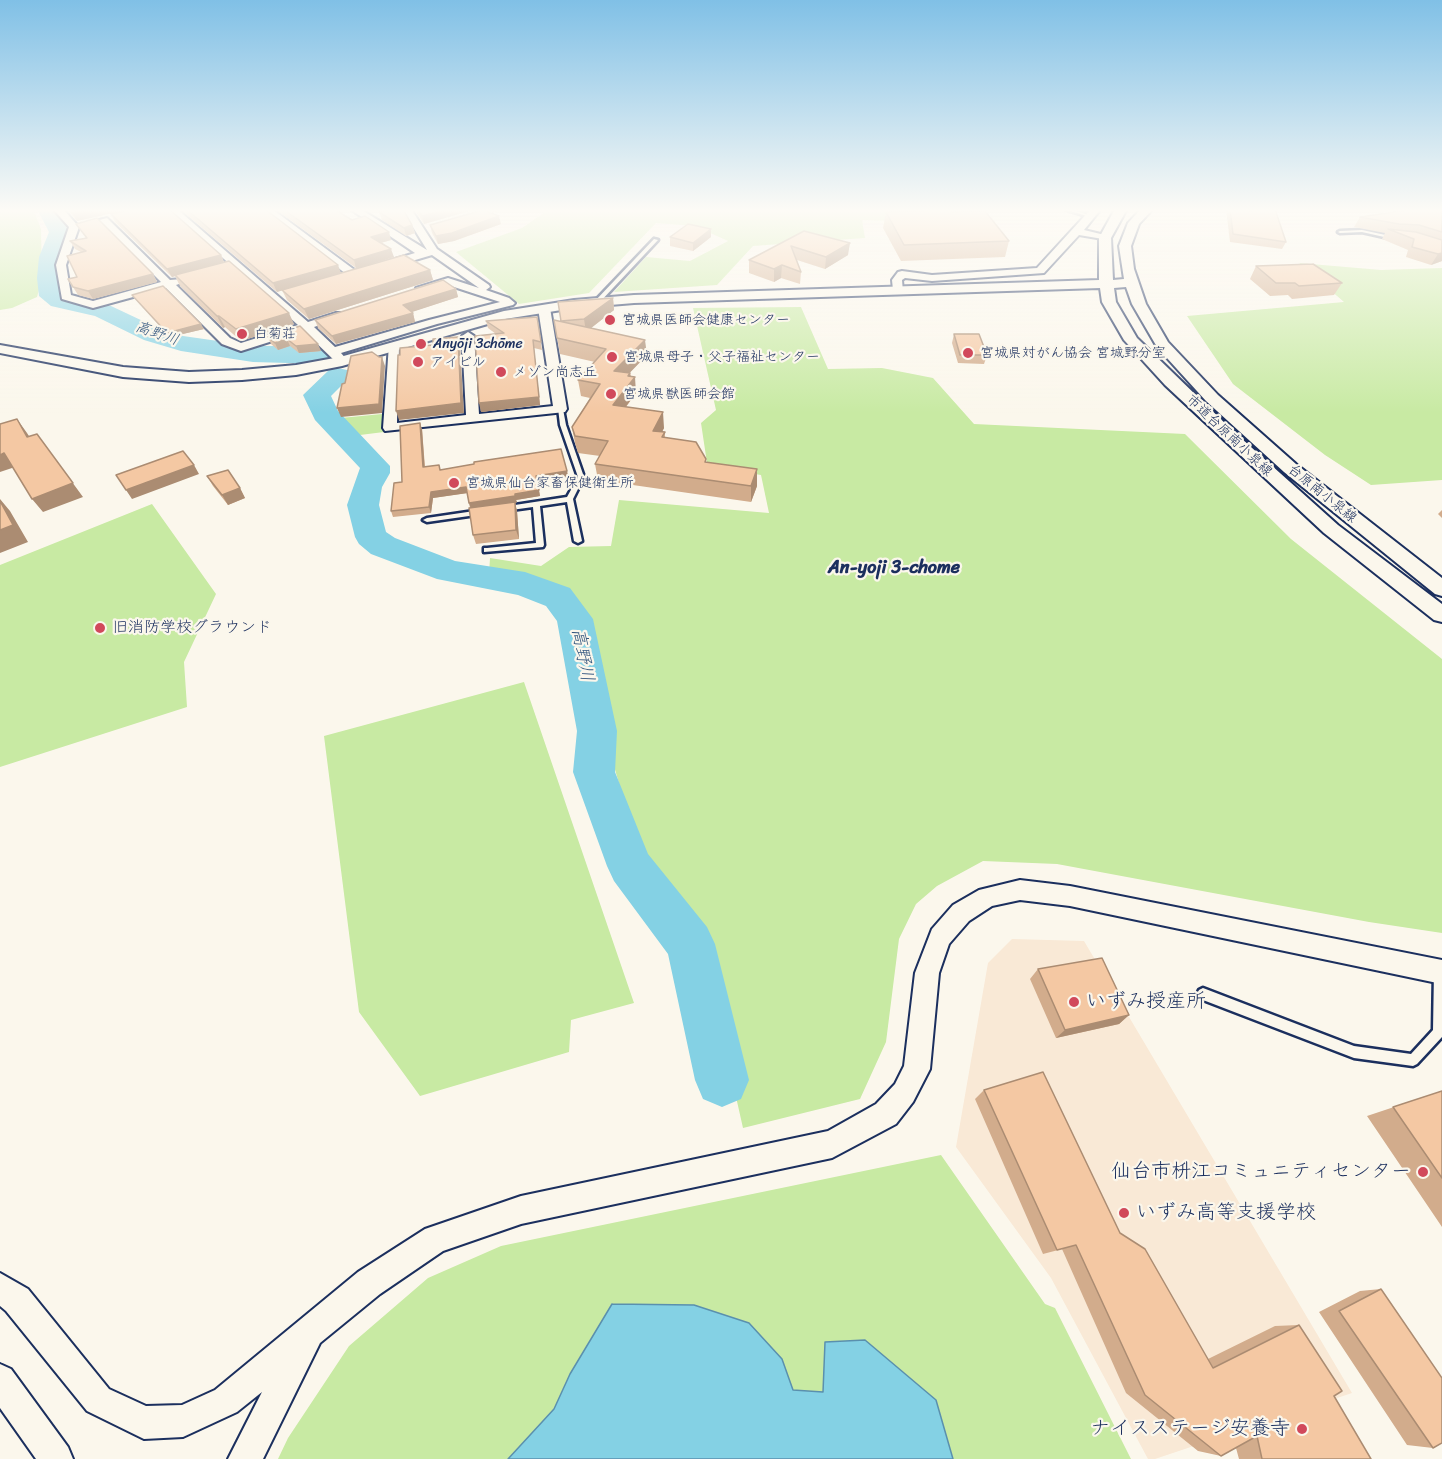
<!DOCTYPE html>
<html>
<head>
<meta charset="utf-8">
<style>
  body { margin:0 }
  canvas { display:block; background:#fbf7ec }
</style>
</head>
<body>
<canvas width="1442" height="1459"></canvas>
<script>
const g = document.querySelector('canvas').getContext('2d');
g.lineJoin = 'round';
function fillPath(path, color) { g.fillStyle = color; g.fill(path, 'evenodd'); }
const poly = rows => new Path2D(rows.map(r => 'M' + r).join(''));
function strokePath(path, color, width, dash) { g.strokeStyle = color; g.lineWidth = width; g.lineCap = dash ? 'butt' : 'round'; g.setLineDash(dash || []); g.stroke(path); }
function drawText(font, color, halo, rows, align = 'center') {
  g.font = font + ' Sriracha,"Klee One",sans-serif'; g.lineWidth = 4.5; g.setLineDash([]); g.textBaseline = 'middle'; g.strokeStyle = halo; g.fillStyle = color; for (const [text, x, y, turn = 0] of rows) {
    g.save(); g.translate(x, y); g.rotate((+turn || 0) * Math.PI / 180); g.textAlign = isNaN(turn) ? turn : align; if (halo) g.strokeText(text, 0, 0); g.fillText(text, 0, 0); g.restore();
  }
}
const built = poly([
  [1012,939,1084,941,1352,1393,1155,1459,1148,1459,1051,1278,956,1147,988,963]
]);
const green = poly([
  [0,209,33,209,41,229,42,279,37,297,12,308,0,310],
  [539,209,977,209,978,215,899,221,862,220,865,238,753,246,717,285,614,292,646,257,690,261,728,241,695,226,656,223,589,293,519,304,456,252,522,228,545,212],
  [1299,263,1381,270,1442,268,1442,480,1371,485,1325,455,1233,384,1187,316,1344,302],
  [801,307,828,369,882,368,933,378,974,424,1185,434,1291,539,1442,659,1442,933,1369,922,1057,864,983,861,937,886,916,904,899,939,886,1042,860,1099,743,1128,702,946,642,861,603,729,579,617,560,594,533,581,489,575,490,558,541,566,569,547,611,546,619,500,769,513,761,475,730,470,707,463,701,423,716,410,693,308],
  [382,414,384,432,360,435,341,418],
  [152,504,216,594,184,662,187,707,0,767,0,565],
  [524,682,634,1003,571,1020,569,1052,420,1096,359,1012,324,736],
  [941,1155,1045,1304,1055,1308,1131,1459,278,1459,288,1438,349,1346,428,1278,501,1246]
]);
const water = poly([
  [612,1304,694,1305,749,1323,782,1359,793,1390,823,1392,825,1342,865,1340,936,1400,953,1459,508,1459,554,1409,570,1374,612,1304]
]);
const river = poly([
  [37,209,57,209,69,232,61,257,59,278,62,293,67,296,111,306,162,330,183,336,253,346,321,346,330,349,337,356,333,361,324,364,253,362,181,351,144,340,95,316,51,306,39,296,37,278,39,257,49,232,37,209],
  [338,368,347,370,351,376,331,396,338,411,390,466,390,473,382,487,379,505,386,532,395,538,455,561,525,572,570,588,593,619,617,731,615,772,648,854,707,927,715,944,749,1080,741,1099,722,1107,703,1099,695,1080,668,954,614,881,607,866,573,772,577,731,557,621,546,606,518,595,437,579,371,554,359,544,355,537,347,505,360,468,315,420,303,395,329,370,338,368]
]);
const service = poly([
  [1064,209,1069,209,1092,216,1090,217,1064,209],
  [1233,209,1237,209,1240,212,1247,214,1260,213,1255,209,1259,209,1264,211,1264,214,1247,216,1236,214,1233,209],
  [1362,230,1395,237,1395,238,1393,239,1362,232,1340,233,1338,232,1340,231,1362,230],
  [654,239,658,240,599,303,595,303,595,301,654,239],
  [558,408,563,409,566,425,584,477,573,499,582,541,578,543,574,541,567,502,540,506,544,545,543,547,484,552,484,548,487,548,536,543,533,507,504,511,500,509,502,507,567,497,578,477,560,425,558,408],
  [481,510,483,510,483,514,427,522,423,520,427,518,481,510],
  [1440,967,1442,967,1442,1037,1417,1064,1413,1066,1354,1058,1203,1000,1199,998,1197,994,1199,990,1203,988,1354,1046,1411,1054,1433,1030,1434,972,1436,968,1440,967]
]);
const minor = poly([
  [53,209,63,209,79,227,66,265,71,295,93,301,161,282,99,220,107,218,170,280,182,279,182,283,176,285,230,338,241,343,298,325,168,209,177,209,308,322,336,313,344,313,344,317,314,327,335,347,429,320,500,302,448,285,420,293,416,292,416,288,448,278,479,288,432,255,358,277,350,277,262,209,272,209,356,271,415,253,350,209,360,209,427,250,402,209,411,209,437,249,489,285,490,287,486,290,509,298,515,303,513,305,437,324,341,353,348,361,342,365,338,364,304,331,241,351,222,344,166,288,93,308,62,299,56,265,69,227,53,209],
  [1091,209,1101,209,1084,230,1109,236,1109,240,1079,235,1044,273,932,281,905,278,902,280,903,292,899,293,893,290,892,280,898,272,902,271,932,275,1037,268,1091,209],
  [544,305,550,308,567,409,565,412,385,431,383,428,389,345,393,344,399,348,397,423,466,415,462,336,468,332,474,336,479,414,553,406,538,308,544,305],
  [1020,880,1070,886,1442,960,1442,984,1070,906,1020,900,992,906,969,921,949,944,939,973,930,1069,913,1102,896,1124,832,1158,521,1224,443,1251,380,1294,320,1343,263,1459,228,1459,262,1392,237,1412,183,1437,144,1439,87,1411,6,1311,0,1306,0,1273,28,1289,109,1389,146,1406,182,1405,215,1390,358,1272,425,1229,521,1196,828,1131,876,1104,895,1084,904,1066,915,973,932,929,953,905,979,890,1020,880],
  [0,1364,11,1369,68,1447,73,1459,36,1459,0,1408,0,1364]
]);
const tertiary = poly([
  [1115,209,1127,209,1111,238,1113,280,1124,279,1119,246,1128,223,1141,209,1153,209,1139,224,1131,246,1134,269,1146,304,1168,342,1218,395,1296,464,1442,578,1442,596,1435,594,1284,472,1206,401,1157,347,1132,304,1126,287,1114,288,1116,302,1137,338,1232,430,1338,525,1442,604,1442,622,1434,620,1324,533,1165,385,1124,340,1102,302,1100,288,634,303,574,308,505,319,342,366,296,375,242,380,189,382,123,377,0,353,0,345,123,367,189,372,242,370,296,365,340,357,504,311,574,300,634,295,1099,280,1099,238,1115,209]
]);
const wall = poly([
  [67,209,131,209,77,221],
  [180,209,265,209,341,273,356,268,275,209,334,209,352,220,391,240,381,243,394,257,359,268,430,270,433,280,309,319,287,300,282,290,277,292],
  [414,209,417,209,474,210,424,224],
  [1226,209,1238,209,1244,210,1241,209,1255,209,1254,211,1265,210,1263,209,1275,209,1286,242,1282,249,1230,242],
  [1442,209,1442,261,1431,265,1406,257,1408,250,1382,239,1385,233,1354,227,1360,217],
  [379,212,412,225,415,233,406,236,382,220],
  [886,212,951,212,1009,241,1005,257,901,261,883,228],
  [111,214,221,255,224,262,294,324,241,341,225,327,223,328,180,286,175,276,172,277,115,222],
  [76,224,153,274,157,282,93,299,78,295,68,279,77,277,81,252,75,249,70,241,86,238],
  [501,224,454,241,438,244,432,233,430,225],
  [711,229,711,237,693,251,670,246,670,237],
  [804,231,848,255,825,269,797,260,801,272,800,284,781,278,774,282,749,273,749,260],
  [1256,266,1342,283,1334,295,1292,299,1288,295,1270,296,1250,279],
  [456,289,458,297,411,312,413,313,415,322,336,344,318,328,315,320],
  [132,295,204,329,170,337,135,299],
  [613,298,614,310,591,328,647,355,629,373,630,373,636,393,626,407,664,428,662,432,665,432,665,437,706,459,706,462,757,486,751,502,598,480,595,464,600,456,578,453,575,443,572,427,590,398,581,396,578,380,595,362,560,354,554,320,561,322,558,302],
  [537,317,542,350,534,348,540,405,481,412,496,334,488,328,486,321],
  [300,326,321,351,299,353,290,346,278,350,271,344,268,337],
  [954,334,987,355,984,364,958,363,952,343],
  [422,429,425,467,440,470,567,471,568,477,537,482,540,496,516,500,517,502,515,503,517,511,519,539,476,544,473,535,470,508,467,493,433,498,431,513,393,517,391,511],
  [207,476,240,488,245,498,228,505,213,486],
  [1442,510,1442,518,1438,514],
  [1038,969,1129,1015,1119,1024,1056,1038,1030,979],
  [984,1090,1120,1233,1208,1359,1275,1326,1299,1325,1334,1396,1371,1459,1239,1459,1236,1448,1221,1456,1198,1451,1126,1393,1062,1249,1043,1254,975,1099],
  [1442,1091,1442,1227,1367,1116],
  [1381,1289,1433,1448,1407,1445,1319,1312,1360,1291]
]);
const shadedWall = poly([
  [93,209,131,209,77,221,72,213],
  [448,209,475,209,424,224,422,216],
  [491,209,507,209,492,213],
  [499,216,501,224,454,241,438,244,436,236],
  [412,225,415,233,406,236,404,228],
  [711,229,711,237,693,251,693,243],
  [389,232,391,240,373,245,371,237],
  [850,243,848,255,825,269,826,257],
  [391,249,394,257,356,269,354,260],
  [1442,253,1442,261,1431,265,1438,254],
  [221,255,224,263,172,277,167,269],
  [338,265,341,273,277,292,273,283],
  [782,265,781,278,774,282,774,269],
  [430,270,433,280,309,319,304,309],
  [153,274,157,282,93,299,88,291],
  [456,289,458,297,406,314,403,305],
  [613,298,614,310,586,332,584,319],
  [289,313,294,324,241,341,236,329],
  [413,313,415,322,336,344,332,336],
  [217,316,219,316,225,327,223,328],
  [201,324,204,329,170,337,167,333],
  [458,337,460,346,464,413,399,420,396,411],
  [287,339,290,346,278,350,275,343],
  [533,340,540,405,481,412,479,403],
  [645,340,647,355,616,387,614,371],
  [318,344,321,351,299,353,296,346],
  [382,357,385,366,382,413,341,417,337,408],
  [630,373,631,382,635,377,636,393,615,421,613,405],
  [663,412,664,428,654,447,653,431],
  [17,419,27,433,38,450,27,437],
  [420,423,422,429,425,473,423,467],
  [37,434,83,497,43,512,32,499],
  [4,453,15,467,0,472,0,455],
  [194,465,199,474,132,499,126,490],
  [757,469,757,486,751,502,751,486],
  [567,471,568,477,537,482,536,476],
  [466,487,468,493,433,498,431,513,429,507,431,492],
  [240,488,245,498,228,505,222,495],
  [539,490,540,496,516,500,517,502,515,503,517,511,519,539,516,530,471,509,469,503],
  [0,499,10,511,28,542,0,553],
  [1129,1015,1119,1024,1056,1038,1065,1030]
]);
const building = poly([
  [68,209,93,209,72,213,68,209],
  [135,209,169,209,221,255,167,269,111,214,135,209],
  [186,209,265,209,338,265,273,283,186,209],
  [283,209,334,209,352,220,365,216,389,232,371,237,391,249,354,260,283,209],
  [392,209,403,209,412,225,404,228,379,212,392,209],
  [417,209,448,209,422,216,417,209],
  [1230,209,1238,209,1250,211,1268,209,1275,209,1286,242,1233,234,1230,209],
  [1415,209,1442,209,1442,232,1419,225,1399,224,1360,217,1415,209],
  [483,210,499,216,452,233,436,236,430,225,483,210],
  [950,210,951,212,985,211,1009,241,904,245,886,212,950,210],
  [97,218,153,274,88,291,73,287,68,279,77,277,67,256,86,251,70,241,87,238,76,224,97,218],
  [688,224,711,229,693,243,670,237,688,224],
  [1388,229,1416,232,1442,240,1442,253,1438,254,1412,247,1414,239,1388,229],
  [804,231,850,243,826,257,791,246,801,272,782,265,774,269,749,260,804,231],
  [404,255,430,270,304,309,282,290,404,255],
  [229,261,289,313,236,329,219,316,217,316,175,275,229,261],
  [1313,264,1342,283,1299,286,1295,283,1276,283,1256,266,1313,264],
  [443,280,456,289,403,305,413,313,332,336,315,320,443,280],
  [163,286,201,324,167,333,132,295,163,286],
  [613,298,584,319,561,321,558,302,613,298],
  [537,317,541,342,533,340,539,397,479,403,475,336,504,333,486,321,537,317],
  [554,320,645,340,614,371,630,373,628,376,635,377,613,405,663,412,653,431,665,432,662,437,696,442,706,459,705,462,757,469,751,486,595,464,608,441,575,436,572,427,600,384,578,380,606,349,557,338,554,320],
  [300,326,318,344,296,346,287,339,275,343,268,337,300,326],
  [954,334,979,334,987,355,960,355,954,334],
  [458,337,461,403,396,411,398,355,400,355,400,348,433,345,433,339,458,337],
  [372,352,379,357,382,357,379,404,337,408,342,384,345,383,351,356,372,352],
  [17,419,27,437,37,434,73,483,32,499,4,453,0,455,0,424,17,419],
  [420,423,423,467,439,465,440,470,474,464,474,462,561,449,567,471,536,476,539,490,515,494,515,496,469,503,466,487,431,492,429,507,391,511,394,483,402,482,400,426,420,423],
  [183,451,194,465,126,490,116,475,183,451],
  [228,470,240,488,222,495,207,476,228,470],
  [0,501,13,525,0,530,0,501],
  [515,502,516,530,473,535,469,508,515,502],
  [1102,958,1129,1015,1065,1030,1038,969,1102,958],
  [1043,1072,1120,1233,1145,1249,1213,1368,1299,1325,1342,1391,1334,1396,1371,1459,1262,1459,1257,1436,1221,1456,1145,1395,1076,1245,1057,1250,984,1090,1043,1072],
  [1442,1091,1442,1178,1393,1107,1442,1091],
  [1381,1289,1442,1378,1442,1443,1433,1448,1339,1311,1381,1289]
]);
const markers = [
  [610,320,6,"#d1495b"],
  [242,334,6,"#d1495b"],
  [421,344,6,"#d1495b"],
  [968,353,6,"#d1495b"],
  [612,357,6,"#d1495b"],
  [418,362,6,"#d1495b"],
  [501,372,6,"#d1495b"],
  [611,394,6,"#d1495b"],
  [454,483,6,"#d1495b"],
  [100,628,6,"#d1495b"],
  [1074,1002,6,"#d1495b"],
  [1423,1172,6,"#d1495b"],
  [1124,1213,6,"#d1495b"],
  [1302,1429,6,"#d1495b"]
];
const farPoinames = [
  ["宮城県医師会健康センター",622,320],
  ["白菊荘",254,334],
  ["Anyōji 3chōme",433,344],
  ["宮城県対がん協会 宮城野分室",980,353],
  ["宮城県母子・父子福祉センター",624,357],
  ["アイビル",430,362],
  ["メゾン尚志丘",513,372],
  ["宮城県獣医師会館",623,394],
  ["宮城県仙台家畜保健衛生所",466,483]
];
const farStreetnames = [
  ["市道台原南小泉線",1229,436,43],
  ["台原南小泉線",1322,494,39]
];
const farWaternames = [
  ["高野川",157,334,19]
];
const poiNames = [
  ["旧消防学校グラウンド",112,628]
];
const neighbourhoodNames = [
  ["An-yoji 3-chome",894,568]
];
const waterNames = [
  ["高野川",582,655,79]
];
const nearPoinames = [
  ["いずみ授産所",1086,1002],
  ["仙台市枡江コミュニティセンター",1411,1172,"right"],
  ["いずみ高等支援学校",1136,1213],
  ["ナイスステージ安養寺",1290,1429,"right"]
];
fillPath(built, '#f9e9d6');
fillPath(green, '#c8eaa3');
fillPath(water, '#84d1e4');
strokePath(water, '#5a90ae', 1.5);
fillPath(river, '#84d1e4');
strokePath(service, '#1b2f5e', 5);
strokePath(minor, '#1b2f5e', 4);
strokePath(tertiary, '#1b2f5e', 4);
fillPath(service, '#fbf7ec');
fillPath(minor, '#fbf7ec');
fillPath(tertiary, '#fbf7ec');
fillPath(wall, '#d2ac8c');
fillPath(shadedWall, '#ab8c72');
fillPath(building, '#f4c8a3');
strokePath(building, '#ab8c72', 1.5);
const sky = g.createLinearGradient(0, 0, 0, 413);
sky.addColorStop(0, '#80c0e6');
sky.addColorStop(0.51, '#fdfbf6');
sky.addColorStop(1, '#fdfbf600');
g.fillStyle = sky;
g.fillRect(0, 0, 1442, 413);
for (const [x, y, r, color] of markers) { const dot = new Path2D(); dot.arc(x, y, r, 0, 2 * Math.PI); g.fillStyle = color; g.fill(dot); strokePath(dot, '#fbf7ec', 2); }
drawText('14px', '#1b2f5e', '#fbf7ec', farPoinames, 'left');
drawText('14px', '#1b2f5e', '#fbf7ec', farStreetnames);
drawText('italic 15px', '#355880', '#fbf7ec', farWaternames);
drawText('16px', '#1b2f5e', '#fbf7ec', poiNames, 'left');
drawText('bold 18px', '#1b2f5e', '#fbf7ec', neighbourhoodNames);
drawText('italic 18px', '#355880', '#fbf7ec', waterNames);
drawText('20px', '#1b2f5e', '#fbf7ec', nearPoinames, 'left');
</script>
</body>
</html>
